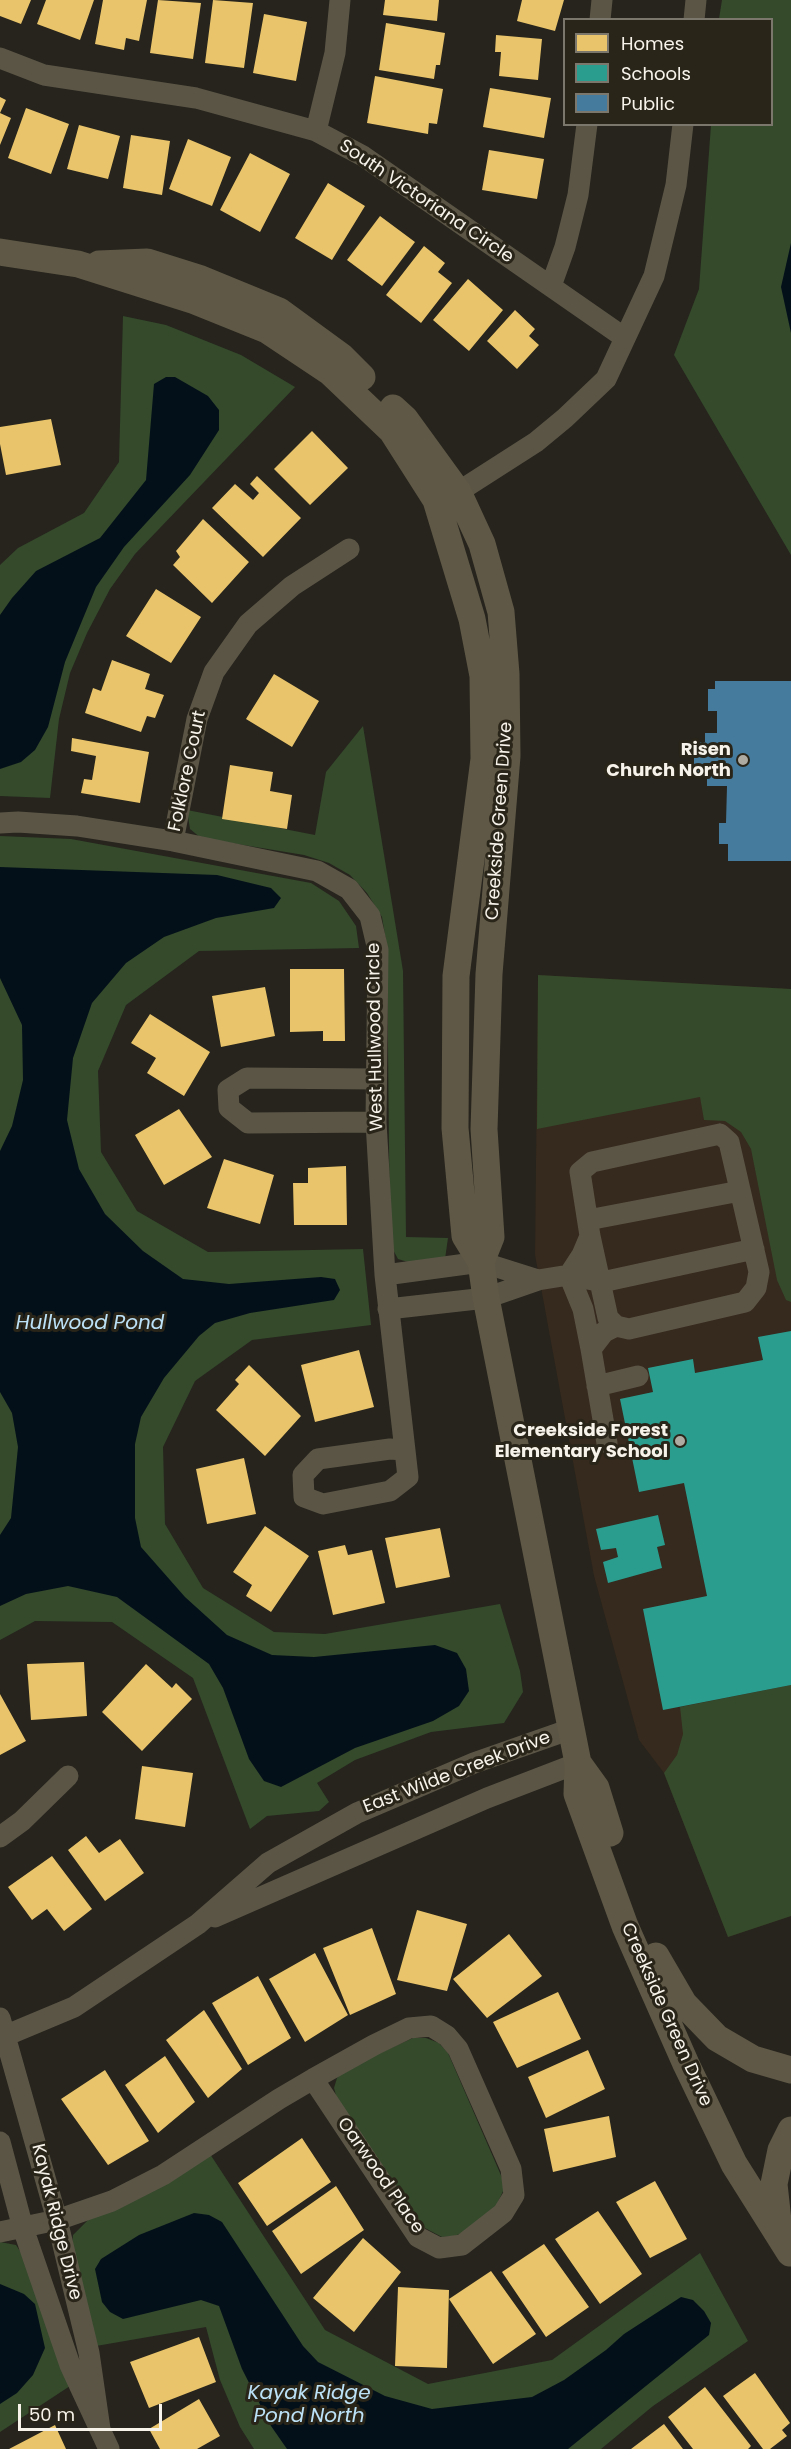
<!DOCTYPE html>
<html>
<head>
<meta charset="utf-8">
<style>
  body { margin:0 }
  #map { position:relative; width:791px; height:2449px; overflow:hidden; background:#26241d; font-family:Poppins,sans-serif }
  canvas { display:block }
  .legend { position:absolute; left:563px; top:18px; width:210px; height:108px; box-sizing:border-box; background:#2a2519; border:2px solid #7c776d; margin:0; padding:8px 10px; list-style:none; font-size:18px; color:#f7f3eb }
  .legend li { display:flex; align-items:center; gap:12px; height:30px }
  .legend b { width:30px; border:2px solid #7c776d }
  .scale { position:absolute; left:18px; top:2404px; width:144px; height:27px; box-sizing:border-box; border:3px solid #f7f3eb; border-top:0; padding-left:8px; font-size:18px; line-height:21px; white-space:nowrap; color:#f7f3eb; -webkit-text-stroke:4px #2a2519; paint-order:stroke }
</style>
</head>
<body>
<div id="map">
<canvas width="791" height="2449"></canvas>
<ul class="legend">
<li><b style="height:16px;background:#e9c46a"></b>Homes</li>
<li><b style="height:16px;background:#2a9d8f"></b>Schools</li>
<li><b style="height:16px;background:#457b9d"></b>Public</li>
</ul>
<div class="scale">50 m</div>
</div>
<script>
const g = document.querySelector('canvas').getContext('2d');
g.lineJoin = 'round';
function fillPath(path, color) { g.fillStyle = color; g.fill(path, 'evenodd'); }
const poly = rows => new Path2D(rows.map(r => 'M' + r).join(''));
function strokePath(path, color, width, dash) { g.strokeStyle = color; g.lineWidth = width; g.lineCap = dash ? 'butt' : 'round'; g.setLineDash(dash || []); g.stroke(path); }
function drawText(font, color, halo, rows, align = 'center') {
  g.font = font + ' Poppins,sans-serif'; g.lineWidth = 6; g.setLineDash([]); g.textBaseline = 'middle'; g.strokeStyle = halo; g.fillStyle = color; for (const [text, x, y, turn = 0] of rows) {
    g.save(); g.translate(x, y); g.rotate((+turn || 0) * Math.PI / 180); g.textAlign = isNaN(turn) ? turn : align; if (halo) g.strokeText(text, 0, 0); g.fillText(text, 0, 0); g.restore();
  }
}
const education = poly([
  [538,975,791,989,791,1916,728,1937,664,1773,639,1740,594,1576,535,1255]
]);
const green = poly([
  [722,0,791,0,791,555,674,355,699,289,711,125,772,124,772,20,719,19],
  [123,316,166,325,241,355,295,387,135,554,110,589,87,633,70,673,59,719,50,798,0,796,0,565,18,548,84,513,119,462],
  [363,726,403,971,406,1237,448,1238,445,1259,411,1263,398,1259,390,1244,387,947,382,917,367,893,350,875,329,863,304,855,201,838,190,829,187,810,315,835,326,772],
  [0,836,71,839,311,883,339,901,356,926,359,948,199,951,126,1005,98,1071,101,1152,137,1211,208,1252,363,1249,371,1325,252,1340,195,1381,163,1447,165,1524,203,1588,274,1632,325,1634,500,1604,520,1671,523,1692,504,1723,431,1732,355,1760,317,1783,329,1802,319,1811,267,1816,250,1829,193,1678,112,1622,35,1621,0,1640],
  [538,975,791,989,791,1302,786,1300,777,1280,751,1149,741,1132,725,1121,704,1120,700,1097,537,1129],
  [791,1685,791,1916,728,1937,664,1773,677,1755,683,1734,680,1707],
  [413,2038,426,2038,439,2043,448,2053,503,2180,504,2189,496,2206,466,2231,455,2236,442,2237,423,2227,337,2099,334,2088,337,2078,345,2069],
  [210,2154,325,2330,428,2384,552,2360,700,2253,748,2341,653,2406,601,2449,254,2449,240,2427,220,2380,206,2327,96,2346,72,2245,73,2235,88,2220],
  [0,2242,16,2245,24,2257,70,2386,0,2432]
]);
const water = poly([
  [791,243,791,333,781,287],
  [166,377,175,377,208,396,219,410,219,430,190,475,124,547,96,587,65,662,48,727,35,750,21,762,0,769,0,615,12,598,36,571,100,538,146,480,154,384],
  [0,867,217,875,271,888,281,898,274,908,216,918,164,937,126,963,92,1003,73,1058,67,1120,79,1169,105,1214,143,1251,183,1279,229,1284,321,1277,335,1279,340,1290,334,1300,250,1313,215,1323,199,1336,164,1378,141,1417,135,1444,135,1518,141,1547,185,1597,227,1635,272,1655,314,1657,435,1645,457,1653,466,1669,469,1691,459,1706,433,1721,355,1748,281,1787,264,1781,249,1759,223,1688,209,1664,117,1597,68,1586,26,1594,0,1606,0,1535,11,1518,18,1447,12,1413,0,1392,0,1151,12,1126,23,1080,22,1025,0,978],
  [194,2213,209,2215,222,2222,303,2346,318,2362,385,2396,432,2409,532,2397,564,2380,606,2350,624,2334,681,2297,693,2300,704,2311,711,2323,709,2335,568,2449,287,2449,271,2426,242,2369,219,2306,201,2300,123,2319,110,2312,102,2302,95,2269,101,2259,139,2235],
  [0,2284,24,2294,35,2304,45,2348,33,2375,17,2393,0,2404]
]);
const homes = poly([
  [0,0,31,0,21,24,0,16],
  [46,0,94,0,80,40,37,24],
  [103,0,147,0,139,41,126,38,124,50,95,44],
  [158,0,201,3,193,59,150,53],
  [213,0,253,3,244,68,205,63],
  [385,0,439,0,437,21,383,15],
  [522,0,564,0,555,31,517,21],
  [264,14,307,22,296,81,253,73],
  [386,23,445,33,440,65,436,65,434,79,379,70],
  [496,35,542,39,538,80,499,76,501,52,495,52],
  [375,76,443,89,437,124,429,123,428,134,367,123],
  [490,88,551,98,544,138,483,127],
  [0,97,6,100,0,113,11,118,0,145],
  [26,108,69,124,51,174,8,158],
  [79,125,120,136,108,179,67,169],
  [131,135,170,141,162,195,123,188],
  [188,139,231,157,212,206,169,189],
  [489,150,544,159,537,199,482,190],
  [250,153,290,174,260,232,220,210],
  [328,183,365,206,332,260,295,238],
  [380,216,415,242,382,286,347,260],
  [424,246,445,263,438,272,452,283,421,323,386,295],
  [468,279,503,310,469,351,433,320],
  [515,310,535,329,529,336,539,345,517,369,487,341],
  [51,419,61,465,6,475,0,444,0,427],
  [312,431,348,468,310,505,274,469],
  [257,476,301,518,263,557,212,508,235,484,253,500,259,493,250,484],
  [203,519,249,562,212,603,173,565,180,557,176,551],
  [156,589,201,617,171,663,126,636],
  [112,660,150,674,145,689,164,695,155,718,147,716,141,732,85,713,93,688,101,691],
  [274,674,319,701,292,747,246,719],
  [72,738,149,752,140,803,81,793,84,779,92,780,96,756,71,751],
  [230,765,273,772,270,791,292,795,287,829,222,819],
  [290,969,344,969,345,1041,323,1041,323,1031,290,1032],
  [265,987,275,1036,221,1047,212,996],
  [150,1014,210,1052,184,1096,147,1073,156,1058,131,1043],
  [179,1109,212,1157,164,1185,135,1135],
  [224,1159,274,1175,260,1224,207,1208],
  [346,1166,347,1225,294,1225,293,1183,308,1183,308,1168],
  [359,1350,374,1407,315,1422,301,1365],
  [249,1365,301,1416,265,1456,216,1410,239,1384,235,1380],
  [244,1458,256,1514,207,1524,196,1469],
  [265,1526,309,1556,271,1612,246,1596,252,1585,233,1572],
  [440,1528,450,1577,396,1588,385,1538],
  [345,1545,348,1555,372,1550,385,1603,333,1615,318,1551],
  [84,1662,87,1716,31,1720,27,1664],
  [146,1664,172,1688,176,1683,192,1699,142,1751,102,1712],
  [0,1694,26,1741,0,1755],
  [142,1766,193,1773,185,1827,135,1819],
  [86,1836,99,1853,120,1839,144,1873,105,1901,68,1850],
  [52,1856,92,1909,64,1931,47,1909,32,1920,8,1887],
  [417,1910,467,1924,447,1991,397,1980],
  [372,1928,396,1994,350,2015,323,1948],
  [509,1934,542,1976,487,2018,453,1979],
  [315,1953,348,2015,305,2042,269,1979],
  [258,1976,291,2038,248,2065,212,2003],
  [558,1992,581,2039,517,2068,493,2022],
  [204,2010,242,2069,208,2098,166,2040],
  [588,2050,605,2089,546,2118,528,2077],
  [165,2056,195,2102,158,2133,125,2085],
  [105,2070,149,2141,108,2165,61,2099],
  [609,2116,616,2157,553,2172,544,2129],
  [302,2138,331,2182,267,2226,238,2183],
  [655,2181,687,2239,650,2258,616,2202],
  [336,2186,364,2230,301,2274,272,2231],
  [598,2211,642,2274,600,2304,555,2239],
  [363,2238,401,2272,354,2332,313,2298],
  [544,2244,589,2307,546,2337,502,2272],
  [491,2271,536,2334,493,2364,449,2299],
  [398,2287,449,2290,447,2368,395,2366],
  [199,2337,216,2382,149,2408,130,2362],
  [755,2373,790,2423,782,2430,787,2436,770,2449,763,2449,723,2396],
  [705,2387,751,2446,748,2449,693,2449,668,2417],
  [199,2399,220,2436,197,2449,160,2449,149,2429],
  [664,2424,683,2449,631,2449],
  [55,2425,66,2449,9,2449]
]);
const schools = poly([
  [791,1331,791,1685,663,1710,643,1609,707,1596,684,1483,639,1492,620,1399,653,1392,648,1368,693,1359,695,1373,763,1360,758,1337],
  [658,1515,665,1545,657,1547,662,1568,608,1583,603,1562,618,1557,616,1548,601,1550,596,1529]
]);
const public = poly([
  [715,681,791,681,791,861,728,861,728,844,719,844,719,823,726,823,727,786,707,786,707,777,694,777,694,742,705,742,705,733,717,733,717,711,708,711,708,689,715,689]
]);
const minor = poly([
  [600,20,602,0],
  [694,20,696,0],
  [0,58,44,75,196,98,316,131,363,156,625,338],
  [316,131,335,53,340,0],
  [551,286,565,247,578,195,587,124],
  [443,497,458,492,536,442,565,418,606,379,654,276,676,185,683,124],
  [0,823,18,822,77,826,173,841,317,871,349,889,370,916,378,950,376,1122,385,1275,408,1477,390,1491,323,1504,304,1497,303,1475,318,1459,390,1449,404,1450],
  [173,841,197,719,214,672,248,624,292,586,349,549],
  [376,1122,248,1123,229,1108,228,1090,247,1078,376,1079],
  [720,1134,729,1142,759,1272,756,1288,745,1302,629,1329,616,1326,608,1318,590,1236,580,1172,592,1162,720,1134],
  [588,1220,740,1191],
  [590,1236,582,1255,569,1275,583,1309,591,1349],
  [385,1275,481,1262,538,1280],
  [388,1309,486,1298,538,1280,569,1275,602,1282,754,1249],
  [597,1386,638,1376],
  [607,1443,591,1349,604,1332,616,1326],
  [0,1837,22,1821,68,1776],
  [215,1917,487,1798,578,1763],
  [0,2018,57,2220,89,2353,100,2429],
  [0,2038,74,2007,198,1924,268,1863,357,1813,474,1763,571,1729],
  [0,2142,23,2228,70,2365,109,2449],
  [0,2232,57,2220,112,2201,163,2175,279,2099,313,2079,374,2045,409,2028,431,2026,447,2036,458,2049,511,2169,514,2195,503,2213,462,2245,439,2248,418,2237,313,2079]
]);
const major = poly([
  [0,252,78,264,195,301,267,330,330,372,392,431,436,500,472,619,483,676,484,759,456,976,455,1128,465,1236,481,1262,486,1298,578,1763,577,1794,625,1926,686,2064,734,2164,790,2253],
  [99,264,147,262,201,279,279,311,342,357,362,377],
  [393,408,405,419,458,492,482,544,501,612,506,674,507,756,489,974,484,1129,491,1237,481,1262],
  [578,1763,596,1788,610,1833],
  [656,1956,684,2004,717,2038,753,2059,791,2070],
  [779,2230,774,2184,781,2150,791,2130]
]);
const markers = [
  [743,760,6,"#aeaba3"],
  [680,1441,6,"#aeaba3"]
];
const streetNames = [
  ["South Victoriana Circle",426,202,34],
  ["Folklore Court",188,771,-78],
  ["Creekside Green Drive",500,821,-86],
  ["West Hullwood Circle",376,1037,-91],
  ["East Wilde Creek Drive",457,1773,-21],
  ["Creekside Green Drive",666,2015,66],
  ["Oarwood Place",380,2176,55],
  ["Kayak Ridge Drive",56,2222,76]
];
const poiNames = [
  ["Risen",731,750],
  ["Church North",731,771],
  ["Creekside Forest",668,1431],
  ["Elementary School",668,1452]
];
const waterNames = [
  ["Hullwood Pond",90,1324],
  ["Kayak Ridge",309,2394],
  ["Pond North",309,2417]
];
fillPath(education, '#36291d');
fillPath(green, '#344a2b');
fillPath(water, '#03101a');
fillPath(homes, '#e9c46a');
fillPath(schools, '#2a9d8f');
fillPath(public, '#457b9d');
strokePath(minor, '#5b5546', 21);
strokePath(major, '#5f5846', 27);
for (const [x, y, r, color] of markers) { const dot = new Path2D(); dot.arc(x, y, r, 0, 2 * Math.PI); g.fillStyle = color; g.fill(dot); strokePath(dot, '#2a2519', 2); }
drawText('18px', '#f7f3eb', '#2a2519', streetNames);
drawText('bold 18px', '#f7f3eb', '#2a2519', poiNames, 'right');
drawText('italic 20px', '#bce2f8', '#2a2519', waterNames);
</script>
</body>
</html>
